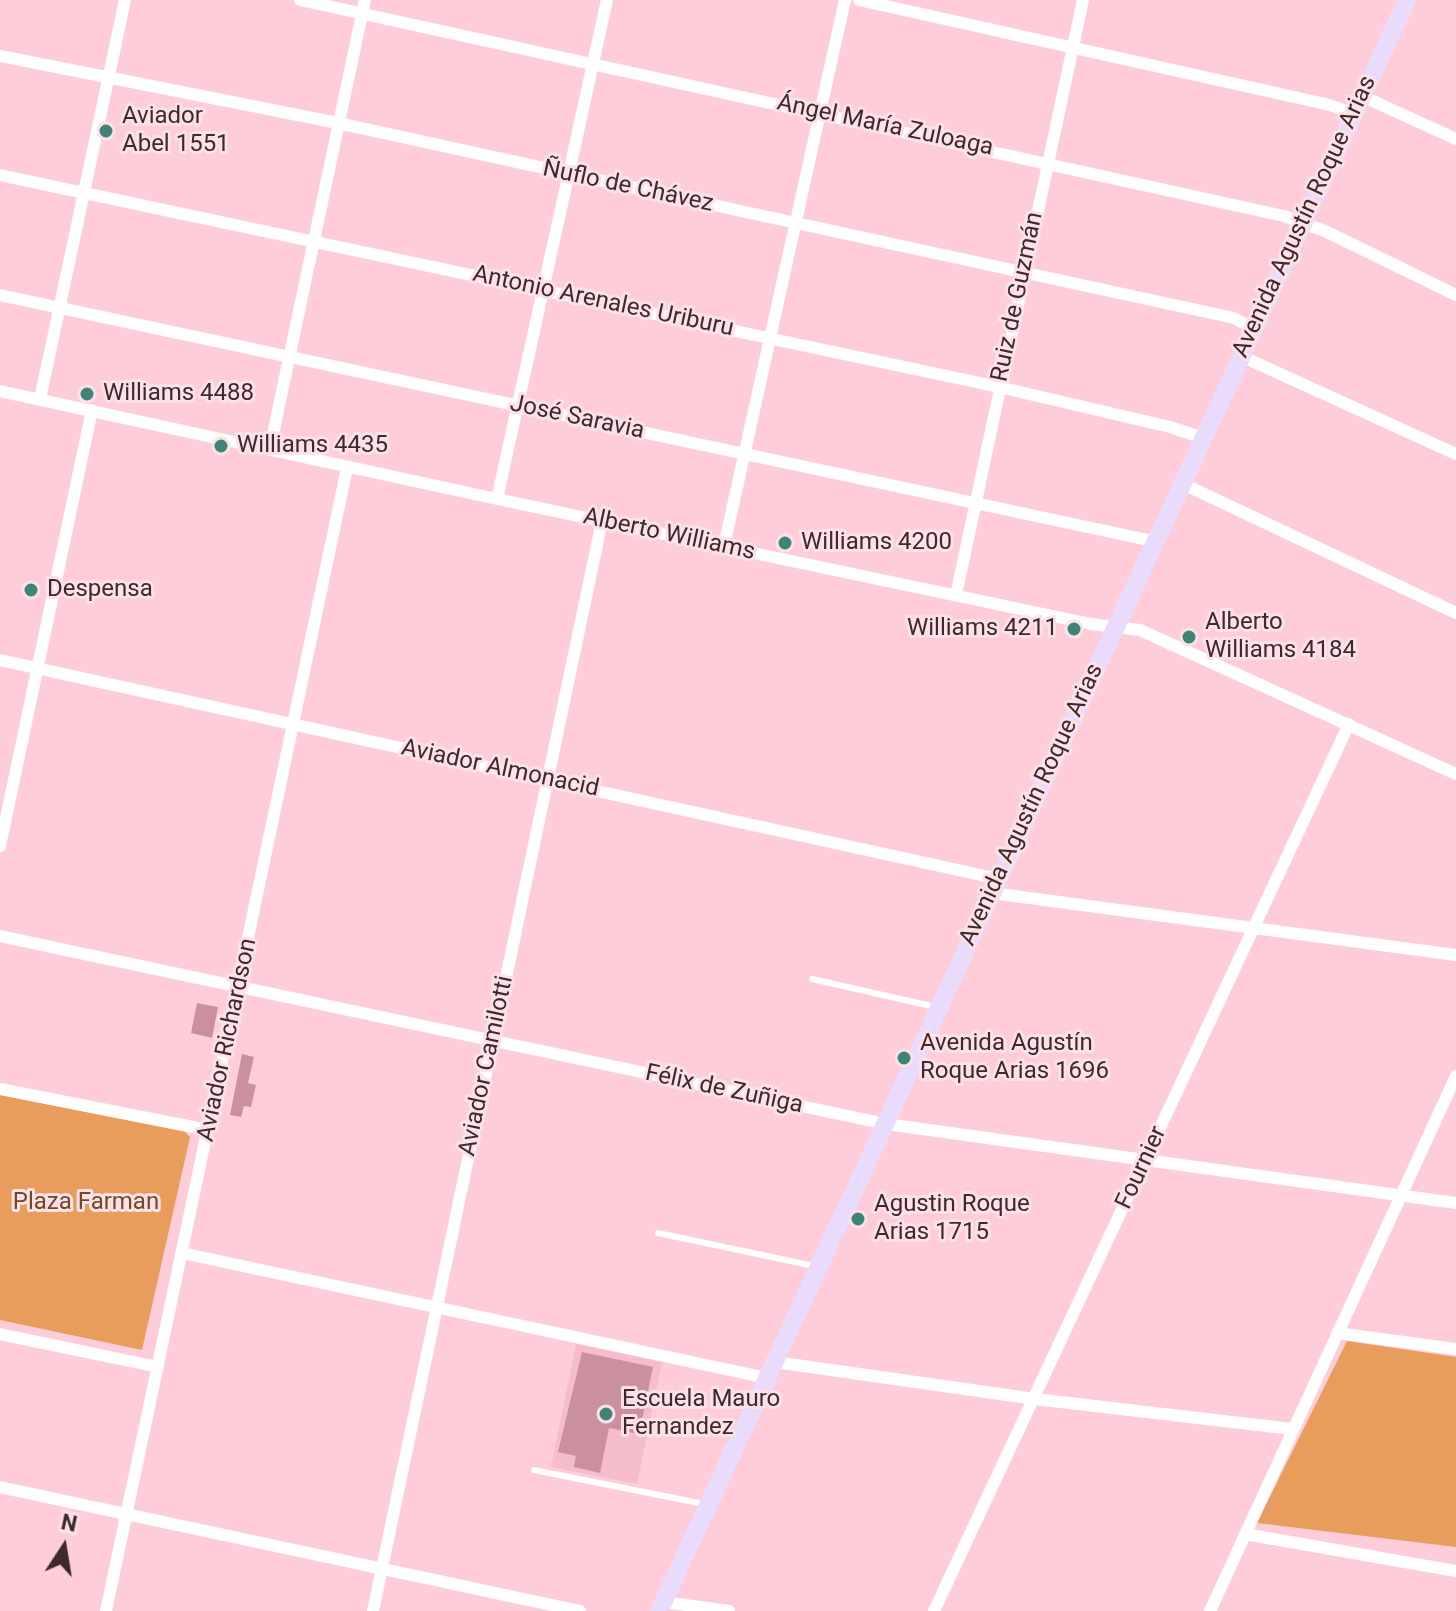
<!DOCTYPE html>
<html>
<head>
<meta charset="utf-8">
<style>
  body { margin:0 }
  #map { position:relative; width:1456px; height:1611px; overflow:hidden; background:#ffcdda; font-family:Roboto,sans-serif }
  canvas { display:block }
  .north { position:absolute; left:24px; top:1507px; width:80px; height:80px; -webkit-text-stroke:6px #fce2e8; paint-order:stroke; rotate:12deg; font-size:22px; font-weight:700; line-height:32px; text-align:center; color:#40282f }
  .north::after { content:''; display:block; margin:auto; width:28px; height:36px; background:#40282f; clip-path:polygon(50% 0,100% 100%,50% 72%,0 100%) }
</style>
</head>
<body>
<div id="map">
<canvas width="1456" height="1611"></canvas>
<div class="north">N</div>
</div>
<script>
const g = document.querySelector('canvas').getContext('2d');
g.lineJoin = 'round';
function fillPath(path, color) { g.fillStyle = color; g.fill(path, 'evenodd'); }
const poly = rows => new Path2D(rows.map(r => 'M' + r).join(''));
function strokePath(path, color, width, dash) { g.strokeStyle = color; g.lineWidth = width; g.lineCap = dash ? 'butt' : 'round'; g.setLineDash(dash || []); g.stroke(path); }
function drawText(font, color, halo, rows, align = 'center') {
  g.font = font + ' Roboto,sans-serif'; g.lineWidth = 6; g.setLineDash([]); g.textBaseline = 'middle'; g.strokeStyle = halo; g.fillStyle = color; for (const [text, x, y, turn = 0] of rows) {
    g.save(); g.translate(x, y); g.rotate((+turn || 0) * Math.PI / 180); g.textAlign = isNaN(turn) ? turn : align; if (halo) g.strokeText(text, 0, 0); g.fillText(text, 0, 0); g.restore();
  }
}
const built = poly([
  [576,1344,662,1362,637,1484,551,1467]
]);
const green = poly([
  [0,1095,184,1131,190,1137,142,1350,0,1320],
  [1347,1341,1456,1357,1456,1547,1257,1523]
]);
const building = poly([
  [197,1003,218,1007,212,1038,191,1033],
  [242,1054,254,1057,248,1083,256,1085,251,1107,244,1106,241,1117,230,1115],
  [582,1352,653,1367,639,1434,609,1428,600,1473,574,1467,576,1456,558,1452]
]);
const service = poly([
  [812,979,936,1007],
  [658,1233,814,1266],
  [534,1470,704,1504]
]);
const minor = poly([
  [300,0,1284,216,1325,231,1456,295],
  [859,0,1330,105,1354,114],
  [0,56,338,123,796,223,1234,318,1253,328],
  [1362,96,1456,139],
  [0,175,999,387,1170,427,1203,438],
  [0,295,1153,541],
  [1241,356,1456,454],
  [0,391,497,499,1091,624,1140,630,1456,774],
  [40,399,125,0],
  [270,448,365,0],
  [1181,483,1456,613],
  [497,499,607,0],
  [724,546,845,0],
  [956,595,1083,0],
  [0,660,999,879],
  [0,846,92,410],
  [992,893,1456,955],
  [0,936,886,1124,1456,1203],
  [0,1089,208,1130],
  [182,1253,767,1378],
  [1337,1333,1456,1349],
  [0,1334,158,1367],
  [775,1362,1035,1399,1292,1429],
  [0,1487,580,1611],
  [1245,1534,1456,1571],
  [664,1602,729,1611],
  [106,1611,347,468],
  [373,1611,602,521],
  [934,1611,1349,724],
  [1210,1611,1456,1076]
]);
const secondary = poly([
  [659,1611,1407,0]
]);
const markers = [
  [106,131,8,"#408478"],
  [87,394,8,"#408478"],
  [221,446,8,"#408478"],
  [785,543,8,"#408478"],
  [31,590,8,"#408478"],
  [1074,629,8,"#408478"],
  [1189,637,8,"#408478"],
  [904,1058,8,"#408478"],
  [858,1219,8,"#408478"],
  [606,1414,8,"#408478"]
];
const poiNames = [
  ["Aviador",122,117],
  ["Abel 1551",122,145],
  ["Williams 4488",103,394],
  ["Williams 4435",237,446],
  ["Williams 4200",801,543],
  ["Despensa",47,590],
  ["Alberto",1205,623],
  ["Williams 4184",1205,651],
  ["Williams 4211",1058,629,"right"],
  ["Avenida Agustín",920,1044],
  ["Roque Arias 1696",920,1072],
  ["Agustin Roque",874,1205],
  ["Arias 1715",874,1233],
  ["Escuela Mauro",622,1400],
  ["Fernandez",622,1428]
];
const streetNames = [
  ["Ángel María Zuloaga",885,126,12],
  ["Ñuflo de Chávez",628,187,12],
  ["Avenida Agustín Roque Arias",1305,217,-65],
  ["Ruiz de Guzmán",1018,297,-78],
  ["Antonio Arenales Uriburu",603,302,12],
  ["José Saravia",577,418,12],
  ["Alberto Williams",669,535,12],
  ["Aviador Almonacid",500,769,12],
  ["Avenida Agustín Roque Arias",1032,805,-65],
  ["Aviador Richardson",228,1040,-78],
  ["Aviador Camilotti",487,1066,-78],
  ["Félix de Zuñiga",724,1090,12],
  ["Fournier",1142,1168,-65]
];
const parkNames = [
  ["Plaza Farman",86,1203]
];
fillPath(built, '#f5bdcc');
fillPath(green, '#e89d5c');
fillPath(building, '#cb90a0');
strokePath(service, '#fff', 6);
strokePath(minor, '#fff', 12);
strokePath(secondary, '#e8dbfb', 18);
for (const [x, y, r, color] of markers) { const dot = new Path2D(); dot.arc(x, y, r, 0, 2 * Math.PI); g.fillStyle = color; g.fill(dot); strokePath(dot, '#fce2e8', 3); }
drawText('24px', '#40282f', '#fce2e8', poiNames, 'left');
drawText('24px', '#40282f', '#fce2e8', streetNames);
drawText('24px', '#734924', '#fce2e8', parkNames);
</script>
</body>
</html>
